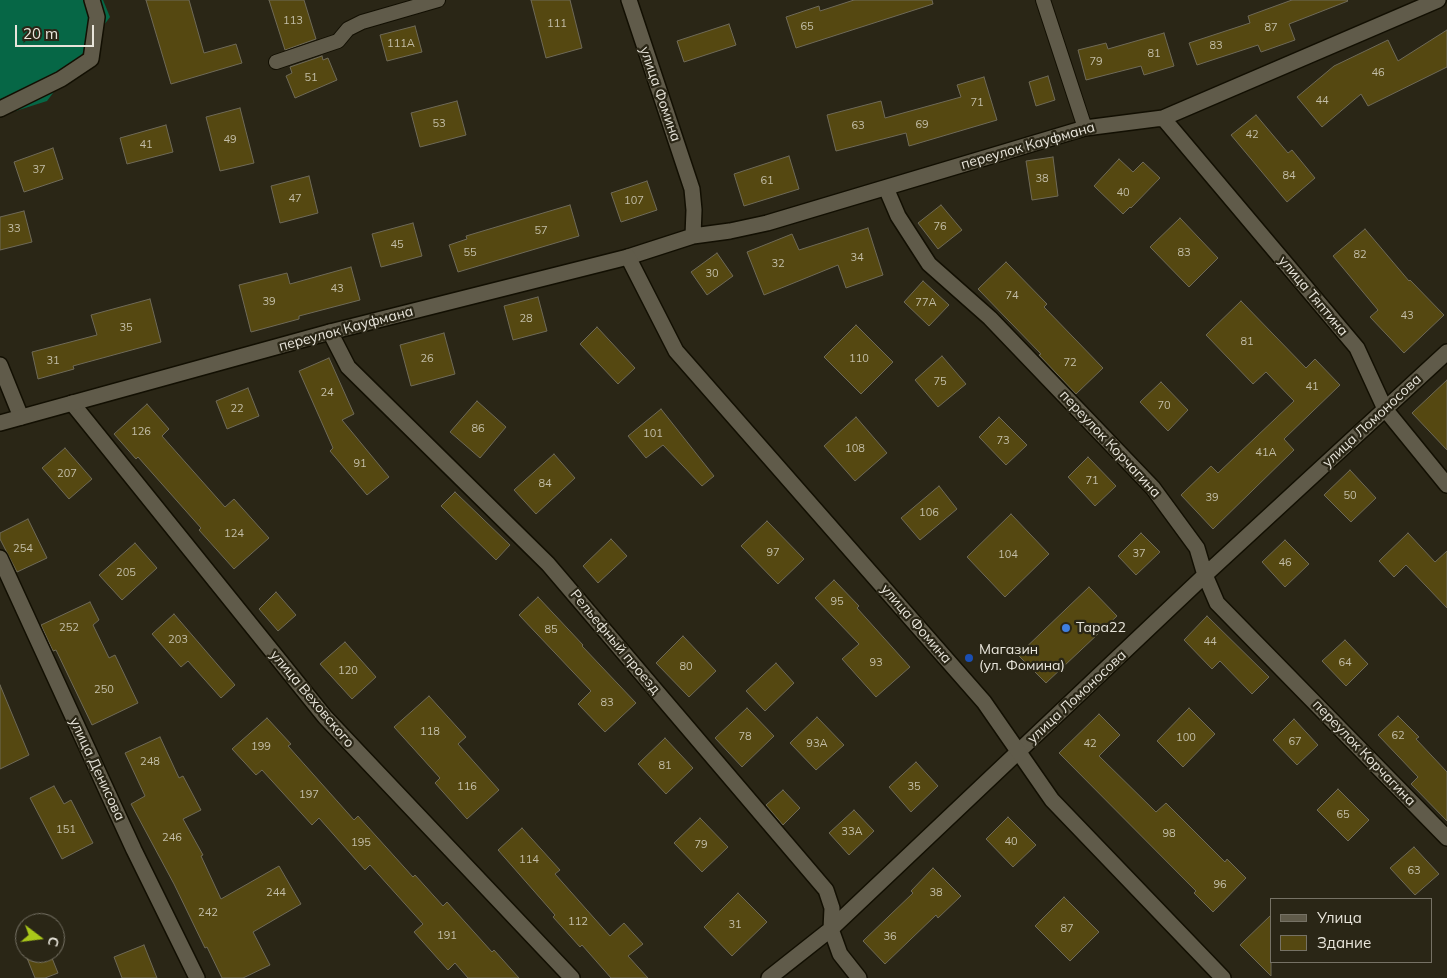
<!DOCTYPE html>
<html>
<head>
<meta charset="utf-8">
<style>
  body { margin:0 }
  #map { position:relative; width:1447px; height:978px; overflow:hidden; background:#2a2616; font-family:Mulish,sans-serif }
  canvas { display:block }
  .legend { position:absolute; left:1270px; top:898px; width:162px; height:65px; box-sizing:border-box; background:#2a2616; border:1px solid #767265; margin:0; padding:6px 9px; list-style:none; font-size:15px; color:#e8e5db }
  .legend li { display:flex; align-items:center; gap:10px; height:25px }
  .legend b { width:25px; border:1px solid #767265 }
  .north { position:absolute; left:15px; top:913px; width:50px; height:50px; box-sizing:border-box; background:#2a2616; border:1px solid #767265; border-radius:50%; rotate:105deg; font-size:14px; font-weight:700; line-height:20px; text-align:center; color:#e8e5db }
  .north::after { content:''; display:block; margin:auto; width:18px; height:22px; background:#a9c71a; clip-path:polygon(50% 0,100% 100%,50% 72%,0 100%) }
  .scale { position:absolute; left:15px; top:25px; width:79px; height:22px; box-sizing:border-box; border:2px solid #e8e5db; border-top:0; padding-left:6px; font-size:15px; line-height:18px; white-space:nowrap; color:#e8e5db; -webkit-text-stroke:4px #2a2616; paint-order:stroke }
</style>
</head>
<body>
<div id="map">
<canvas width="1447" height="978"></canvas>
<ul class="legend">
<li><b style="height:6px;background:#605b4a"></b>Улица</li>
<li><b style="height:14px;background:#554811"></b>Здание</li>
</ul>
<div class="north">С</div>
<div class="scale">20 m</div>
</div>
<script>
const g = document.querySelector('canvas').getContext('2d');
g.lineJoin = 'round';
function fillPath(path, color) { g.fillStyle = color; g.fill(path, 'evenodd'); }
const poly = rows => new Path2D(rows.map(r => 'M' + r).join(''));
function strokePath(path, color, width, dash) { g.strokeStyle = color; g.lineWidth = width; g.lineCap = dash ? 'butt' : 'round'; g.setLineDash(dash || []); g.stroke(path); }
function drawText(font, color, halo, rows, align = 'center') {
  g.font = font + ' Mulish,sans-serif'; g.lineWidth = 4.5; g.setLineDash([]); g.textBaseline = 'middle'; g.strokeStyle = halo; g.fillStyle = color; for (const [text, x, y, turn = 0] of rows) {
    g.save(); g.translate(x, y); g.rotate((+turn || 0) * Math.PI / 180); g.textAlign = isNaN(turn) ? turn : align; if (halo) g.strokeText(text, 0, 0); g.fillText(text, 0, 0); g.restore();
  }
}
const forest = poly([
  [0,0,103,0,110,17,47,101,0,116]
]);
const building = poly([
  [146,0,189,0,204,53,236,44,242,63,171,84,146,0],
  [269,0,304,0,316,39,285,50,269,0],
  [531,0,570,0,582,48,546,58,531,0],
  [854,0,932,0,933,4,796,48,786,17,819,6,820,11,854,0],
  [1292,0,1347,0,1348,1,1289,24,1295,40,1261,52,1258,45,1197,65,1189,43,1250,23,1248,16,1292,0],
  [729,24,736,45,684,62,677,41,729,24],
  [415,26,422,52,387,61,380,35,415,26],
  [1447,30,1447,67,1368,106,1361,94,1322,127,1297,97,1334,66,1388,40,1398,61,1447,30],
  [1164,33,1174,66,1144,75,1141,66,1086,80,1078,50,1106,43,1108,49,1164,33],
  [322,56,323,60,328,58,337,80,295,98,286,76,292,73,290,67,322,56],
  [1048,76,1055,100,1036,106,1029,82,1048,76],
  [984,77,997,120,909,146,906,133,836,151,827,115,881,101,885,118,961,97,957,85,984,77],
  [457,101,466,135,420,147,411,113,457,101],
  [240,108,254,163,220,171,206,117,240,108],
  [1256,115,1288,153,1292,150,1315,178,1287,202,1231,135,1256,115],
  [166,125,173,152,127,164,120,138,166,125],
  [53,148,63,179,24,192,14,162,53,148],
  [789,156,799,189,744,206,734,174,789,156],
  [1053,157,1058,196,1032,200,1026,161,1053,157],
  [1119,159,1133,172,1143,162,1160,178,1131,208,1130,207,1123,214,1094,186,1119,159],
  [309,176,318,213,280,223,271,186,309,176],
  [647,181,657,210,621,222,611,193,647,181],
  [570,205,579,236,458,272,449,245,467,239,466,236,570,205],
  [941,205,962,230,938,249,918,223,941,205],
  [24,211,32,242,0,250,0,217,24,211],
  [1180,218,1218,258,1189,287,1150,247,1180,218],
  [413,223,422,256,381,267,372,234,413,223],
  [868,228,883,275,846,288,838,265,764,295,747,252,792,234,799,250,868,228],
  [1365,229,1409,281,1410,280,1444,315,1404,353,1370,317,1378,310,1333,256,1365,229],
  [717,253,733,276,707,295,691,272,717,253],
  [1006,262,1047,304,1044,307,1103,368,1076,394,1039,355,1041,354,978,289,1006,262],
  [351,267,360,300,299,316,299,319,251,332,239,285,287,273,290,284,351,267],
  [923,281,949,305,929,326,904,302,923,281],
  [538,297,547,331,513,340,504,306,538,297],
  [150,299,161,342,73,366,74,369,38,379,32,352,97,335,91,315,150,299],
  [1241,301,1306,368,1315,359,1340,385,1284,439,1294,450,1213,529,1181,495,1211,466,1218,473,1294,401,1266,372,1253,384,1206,335,1241,301],
  [856,325,893,362,861,394,824,357,856,325],
  [597,327,635,368,618,384,580,344,597,327],
  [444,333,455,374,411,386,400,345,444,333],
  [942,356,966,384,938,407,915,380,942,356],
  [329,358,354,414,342,420,389,477,367,495,330,451,333,448,299,371,329,358],
  [1447,380,1447,450,1412,413,1447,380],
  [1161,382,1188,410,1168,431,1140,402,1161,382],
  [248,388,259,416,227,429,216,401,248,388],
  [477,401,506,427,480,458,450,432,477,401],
  [147,404,169,429,162,436,225,507,234,499,269,538,234,569,199,530,201,528,138,457,136,459,114,434,147,404],
  [661,409,714,476,702,486,663,445,646,458,628,436,661,409],
  [856,417,887,453,855,481,824,446,856,417],
  [999,417,1027,445,1006,465,979,437,999,417],
  [65,448,92,479,69,499,42,468,65,448],
  [554,454,575,478,536,514,514,490,554,454],
  [1088,457,1116,486,1095,506,1068,477,1088,457],
  [1350,470,1376,498,1351,522,1324,495,1350,470],
  [939,486,957,509,920,540,901,518,939,486],
  [455,492,510,545,496,560,441,506,455,492],
  [1011,514,1049,554,1005,597,967,557,1011,514],
  [28,519,47,558,17,572,0,539,0,533,28,519],
  [767,521,804,559,778,584,741,546,767,521],
  [1141,533,1160,552,1136,575,1118,556,1141,533],
  [1408,533,1435,562,1447,551,1447,608,1406,565,1394,577,1379,561,1408,533],
  [611,539,627,556,598,583,583,566,611,539],
  [1285,540,1309,564,1285,587,1262,562,1285,540],
  [135,543,157,568,122,600,99,575,135,543],
  [834,580,859,606,857,608,910,667,876,697,842,659,859,644,815,598,834,580],
  [1089,587,1117,616,1046,683,1018,655,1089,587],
  [276,592,296,615,278,631,259,609,276,592],
  [538,597,583,645,582,646,636,703,605,732,578,704,591,691,519,615,538,597],
  [90,602,99,620,93,625,109,658,115,655,138,703,92,725,56,650,53,651,41,625,90,602],
  [174,614,235,685,221,698,188,661,181,667,152,634,174,614],
  [1207,616,1269,677,1252,694,1220,661,1212,669,1184,640,1207,616],
  [683,636,716,671,689,697,656,663,683,636],
  [1345,640,1368,664,1346,686,1322,661,1345,640],
  [345,642,376,677,352,699,320,664,345,642],
  [776,663,794,683,765,711,746,691,776,663],
  [0,685,29,755,0,769,0,685],
  [429,696,466,737,458,744,499,790,467,819,435,783,440,778,394,727,429,696],
  [747,708,774,736,742,767,715,738,747,708],
  [1189,708,1215,734,1183,767,1157,741,1189,708],
  [1099,714,1120,735,1099,756,1156,812,1166,803,1225,862,1227,859,1246,878,1213,912,1194,893,1196,891,1059,753,1099,714],
  [1398,716,1419,737,1416,739,1447,772,1447,821,1411,784,1418,777,1378,735,1398,716],
  [817,717,844,745,816,770,790,743,817,717],
  [267,718,291,744,288,746,354,820,358,816,413,877,415,875,443,906,447,902,492,952,494,950,519,978,468,978,455,963,448,970,414,932,423,924,370,865,365,870,319,818,312,825,262,770,256,775,232,749,267,718],
  [1294,719,1318,745,1297,765,1273,740,1294,719],
  [160,737,179,778,183,776,201,810,183,819,203,855,201,856,221,899,279,866,301,904,253,932,270,965,243,978,222,978,207,947,205,948,174,884,131,804,145,796,125,753,160,737],
  [665,738,693,768,666,794,638,764,665,738],
  [916,762,938,786,911,812,889,787,916,762],
  [54,786,64,804,71,800,93,843,62,859,30,798,54,786],
  [1338,789,1369,820,1348,841,1317,810,1338,789],
  [783,790,800,808,783,825,766,805,783,790],
  [854,810,874,831,849,855,829,833,854,810],
  [1008,817,1036,845,1013,867,986,839,1008,817],
  [700,818,728,847,702,872,674,843,700,818],
  [522,828,560,870,555,874,610,936,624,923,643,944,628,956,648,978,611,978,582,945,580,947,553,917,555,915,498,850,522,828],
  [1414,847,1439,874,1415,895,1390,868,1414,847],
  [933,868,961,896,938,918,936,915,885,964,863,941,913,893,911,891,933,868],
  [738,893,767,922,732,956,704,927,738,893],
  [1064,897,1099,932,1070,961,1035,926,1064,897],
  [1271,915,1271,976,1240,945,1271,915],
  [144,945,157,978,122,978,114,957,144,945],
  [25,953,50,953,58,973,45,978,35,978,25,953]
]);
const lane = poly([
  [1043,0,1085,128],
  [276,62,338,41,348,29,362,22,438,0]
]);
const street = poly([
  [629,0,692,189,694,210,693,236],
  [0,109,61,79,91,59,97,17,92,0],
  [1163,118,1357,348,1385,409,1447,485],
  [886,188,898,216,929,264,990,318,1153,488,1197,548,1205,575,1217,603,1447,838],
  [628,257,693,236,730,231,767,223,1085,128,1163,118,1438,0],
  [330,332,348,367,548,564,826,890,832,908,831,929,840,954,859,978],
  [0,365,21,417],
  [72,403,325,717,572,978],
  [0,558,134,850,197,978],
  [769,978,831,929,1205,575,1447,352]
]);
const secondary = poly([
  [0,423,330,332,628,257,676,351,984,702,1052,800,1223,978]
]);
const markers = [
  [1066,628,5,"#3f7fe0"],
  [969,658,5,"#1a4fb4"]
];
const numberNames = [
  ["113",293,21],
  ["111",557,24],
  ["65",807,27],
  ["87",1271,28],
  ["111А",401,44],
  ["83",1216,46],
  ["81",1154,54],
  ["79",1096,62],
  ["46",1378,73],
  ["51",311,78],
  ["44",1322,101],
  ["71",977,103],
  ["53",439,124],
  ["69",922,125],
  ["63",858,126],
  ["42",1252,135],
  ["49",230,140],
  ["41",146,145],
  ["37",39,170],
  ["84",1289,176],
  ["38",1042,179],
  ["61",767,181],
  ["40",1123,193],
  ["47",295,199],
  ["107",634,201],
  ["76",940,227],
  ["33",14,229],
  ["57",541,231],
  ["45",397,245],
  ["55",470,253],
  ["83",1184,253],
  ["82",1360,255],
  ["34",857,258],
  ["32",778,264],
  ["30",712,274],
  ["43",337,289],
  ["74",1012,296],
  ["39",269,302],
  ["77А",926,303],
  ["43",1407,316],
  ["28",526,319],
  ["35",126,328],
  ["81",1247,342],
  ["26",427,359],
  ["110",859,359],
  ["31",53,361],
  ["72",1070,363],
  ["75",940,382],
  ["41",1312,387],
  ["24",327,393],
  ["70",1164,406],
  ["22",237,409],
  ["86",478,429],
  ["126",141,432],
  ["101",653,434],
  ["73",1003,441],
  ["108",855,449],
  ["41А",1266,453],
  ["91",360,464],
  ["207",67,474],
  ["71",1092,481],
  ["84",545,484],
  ["50",1350,496],
  ["39",1212,498],
  ["106",929,513],
  ["124",234,534],
  ["254",23,549],
  ["97",773,553],
  ["37",1139,554],
  ["104",1008,555],
  ["46",1285,563],
  ["205",126,573],
  ["95",837,602],
  ["252",69,628],
  ["85",551,630],
  ["203",178,640],
  ["44",1210,642],
  ["93",876,663],
  ["64",1345,663],
  ["80",686,667],
  ["120",348,671],
  ["250",104,690],
  ["83",607,703],
  ["118",430,732],
  ["62",1398,736],
  ["78",745,737],
  ["100",1186,738],
  ["67",1295,742],
  ["93А",817,744],
  ["42",1090,744],
  ["199",261,747],
  ["248",150,762],
  ["81",665,766],
  ["116",467,787],
  ["35",914,787],
  ["197",309,795],
  ["65",1343,815],
  ["151",66,830],
  ["33А",852,832],
  ["98",1169,834],
  ["246",172,838],
  ["40",1011,842],
  ["195",361,843],
  ["79",701,845],
  ["114",529,860],
  ["63",1414,871],
  ["96",1220,885],
  ["244",276,893],
  ["38",936,893],
  ["242",208,913],
  ["112",578,922],
  ["31",735,925],
  ["87",1067,929],
  ["191",447,936],
  ["36",890,937]
];
const streetNames = [
  ["улица Фомина",660,94,71],
  ["переулок Кауфмана",1028,146,-16],
  ["улица Тяптина",1313,296,50],
  ["переулок Кауфмана",346,329,-15],
  ["улица Ломоносова",1372,421,-43],
  ["переулок Корчагина",1110,444,47],
  ["улица Фомина",916,624,49],
  ["Рельефный проезд",615,642,50],
  ["улица Ломоносова",1077,697,-43],
  ["улица Веховского",312,699,50],
  ["переулок Корчагина",1364,753,46],
  ["улица Денисова",97,769,65]
];
const poiNames = [
  ["Тара22",1076,628],
  ["Магазин",979,650],
  ["(ул. Фомина)",979,666]
];
fillPath(forest, '#066746');
fillPath(building, '#554811');
strokePath(building, '#6f6a58', 1);
strokePath(lane, '#120f02', 16);
strokePath(street, '#120f02', 18);
strokePath(secondary, '#120f02', 18);
strokePath(lane, '#605b4a', 14);
strokePath(street, '#605b4a', 15);
strokePath(secondary, '#605b4a', 15);
for (const [x, y, r, color] of markers) { const dot = new Path2D(); dot.arc(x, y, r, 0, 2 * Math.PI); g.fillStyle = color; g.fill(dot); strokePath(dot, '#2a2616', 2); }
drawText('11px', '#c3bea8', null, numberNames);
drawText('14px', '#e8e5db', '#2a2616', streetNames);
drawText('14px', '#e8e5db', '#2a2616', poiNames, 'left');
</script>
</body>
</html>
